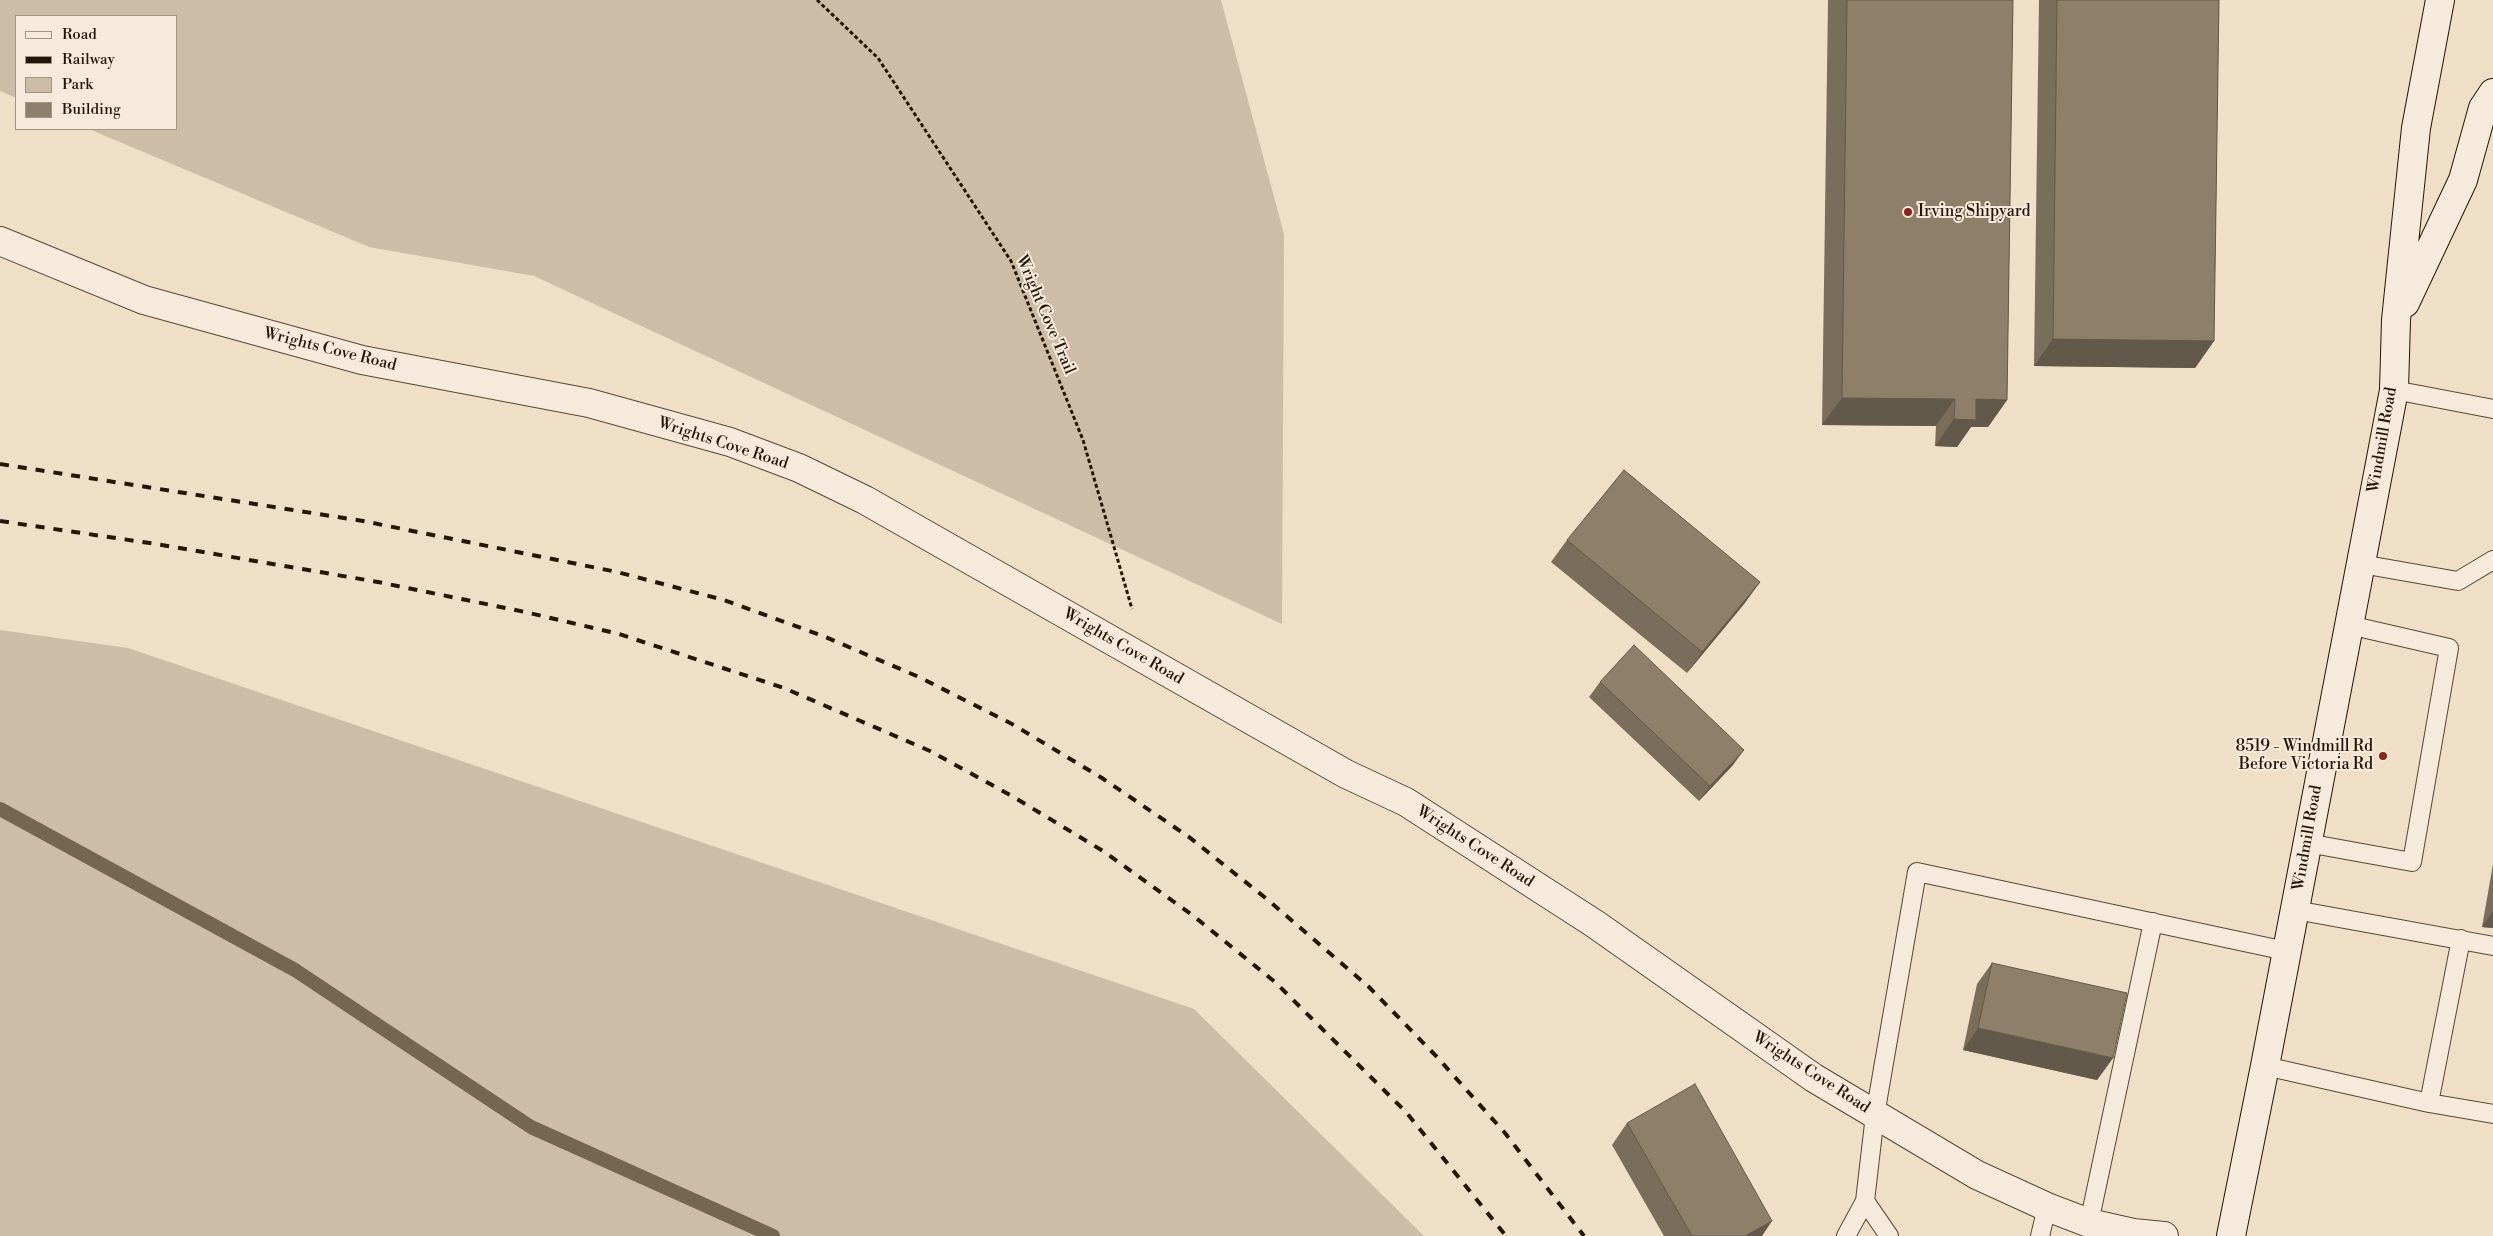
<!DOCTYPE html>
<html>
<head>
<meta charset="utf-8">
<style>
  body { margin:0 }
  #map { position:relative; width:2493px; height:1236px; overflow:hidden; background:#f0dfc7; font-family:"Libre Bodoni",serif }
  canvas { display:block }
  .legend { position:absolute; left:15px; top:15px; width:162px; height:115px; box-sizing:border-box; background:#f5eadb; border:1px solid #a19585; margin:0; padding:6px 9px; list-style:none; font-size:15px; color:#241605 }
  .legend li { display:flex; align-items:center; gap:10px; height:25px }
  .legend b { width:25px; border:1px solid #a19585 }
</style>
</head>
<body>
<div id="map">
<canvas width="2493" height="1236"></canvas>
<ul class="legend">
<li><b style="height:6px;background:#f5eadb"></b>Road</li>
<li><b style="height:6px;background:#241605"></b>Railway</li>
<li><b style="height:14px;background:#cdbda6"></b>Park</li>
<li><b style="height:14px;background:#8e7f6a"></b>Building</li>
</ul>
</div>
<script>
const g = document.querySelector('canvas').getContext('2d');
g.lineJoin = 'round';
function fillPath(path, color) { g.fillStyle = color; g.fill(path, 'evenodd'); }
const poly = rows => new Path2D(rows.map(r => 'M' + r).join(''));
function strokePath(path, color, width, dash) { g.strokeStyle = color; g.lineWidth = width; g.lineCap = dash ? 'butt' : 'round'; g.setLineDash(dash || []); g.stroke(path); }
function drawText(font, color, halo, rows, align = 'center') {
  g.font = font + ' "Libre Bodoni",serif'; g.lineWidth = 4; g.setLineDash([]); g.textBaseline = 'middle'; g.strokeStyle = halo; g.fillStyle = color; for (const [text, x, y, turn = 0] of rows) {
    g.save(); g.translate(x, y); g.rotate((+turn || 0) * Math.PI / 180); g.textAlign = isNaN(turn) ? turn : align; if (halo) g.strokeText(text, 0, 0); g.fillText(text, 0, 0); g.restore();
  }
}
const green = poly([
  [0,0,1221,0,1284,234,1282,624,534,276,369,247,89,129,176,129,176,16,16,16,16,98,0,91],
  [0,630,128,648,1194,1009,1424,1236,0,1236]
]);
const stream = poly([
  [0,809,295,970,531,1127,773,1236]
]);
const path = poly([
  [817,0,878,58,1011,261,1083,440,1132,609]
]);
const service = poly([
  [2394,390,2493,409],
  [2361,564,2458,581,2493,560],
  [2307,843,2412,862,2449,648,2349,625],
  [2295,910,2493,946],
  [2265,1066,2429,1103,2493,1114],
  [2429,1103,2461,939],
  [1865,1201,1889,1236],
  [2089,1223,2153,922],
  [1846,1236,1865,1201,1875,1115,1917,872,2286,951],
  [2040,1236,2047,1207]
]);
const minor = poly([
  [0,241,144,300,362,360,589,403,730,442,799,468,865,500,1346,774,1406,802,1595,924,1814,1078,1977,1175,2047,1207,2089,1223,2133,1233,2164,1236]
]);
const secondary = poly([
  [2405,303,2463,180,2483,108,2493,93],
  [2231,1236,2265,1066,2394,390,2396,320,2416,128,2440,0]
]);
const rail = poly([
  [0,464,363,521,617,572,724,600,823,636,919,677,1012,724,1102,778,1189,837,1268,900,1369,987,1437,1057,1505,1133,1584,1236],
  [0,521,156,544,378,582,525,612,619,634,784,688,930,751,1012,796,1103,851,1191,914,1275,982,1406,1112,1506,1236]
]);
const wall = poly([
  [1828,0,2013,0,2007,400,1988,427,1971,427,1957,447,1935,446,1936,426,1822,425],
  [2039,0,2219,0,2214,341,2195,368,2034,366],
  [1567,540,1760,582,1744,604,1687,673,1551,562],
  [1600,682,1733,765,1699,801,1589,697],
  [2493,864,2493,928,2482,927],
  [1992,963,2113,1058,2097,1080,1963,1050,1977,984],
  [1627,1123,1762,1236,1664,1236,1612,1145]
]);
const shadedWall = poly([
  [2053,339,2214,341,2195,368,2034,366],
  [1842,398,1955,399,1936,426,1822,425],
  [1976,399,2007,400,1988,427,1971,427,1957,447,1935,446,1954,419],
  [1760,582,1744,604,1687,673,1702,652],
  [1744,750,1733,765,1699,801,1710,786],
  [2493,911,2493,928,2482,927],
  [1978,1028,2113,1058,2097,1080,1963,1050],
  [1772,1221,1762,1236,1745,1236]
]);
const building = poly([
  [1847,0,2013,0,2007,400,1976,399,1976,420,1954,419,1955,399,1842,398,1847,0],
  [2057,0,2219,0,2214,341,2053,339,2057,0],
  [1624,470,1760,582,1702,652,1567,540,1624,470],
  [1634,645,1744,750,1710,786,1600,682,1634,645],
  [1992,963,2127,993,2113,1058,1978,1028,1992,963],
  [1695,1084,1772,1221,1745,1236,1692,1236,1627,1123,1695,1084]
]);
const markers = [
  [1908,212,5,"#8f2418"],
  [2383,756,5,"#8f2418"]
];
const poiNames = [
  ["Irving Shipyard",1918,212],
  ["8519 - Windmill Rd",2373,747,"right"],
  ["Before Victoria Rd",2373,765,"right"]
];
const streetNames = [
  ["Wright Cove Trail",1045,315,67],
  ["Wrights Cove Road",330,350,14],
  ["Windmill Road",2383,440,-80],
  ["Wrights Cove Road",723,444,18],
  ["Wrights Cove Road",1123,647,30],
  ["Windmill Road",2308,838,-80],
  ["Wrights Cove Road",1475,847,33],
  ["Wrights Cove Road",1811,1073,33]
];
fillPath(green, '#cdbda6');
strokePath(stream, '#756652', 14);
strokePath(service, '#574836', 20);
strokePath(minor, '#574836', 30);
strokePath(secondary, '#241605', 30);
strokePath(path, '#241605', 3, [4, 2.5]);
strokePath(service, '#f5eadb', 18);
strokePath(minor, '#f5eadb', 28);
strokePath(secondary, '#f5eadb', 28);
strokePath(rail, '#241605', 4, [9, 9]);
fillPath(wall, '#7a6d5b');
fillPath(shadedWall, '#63594a');
fillPath(building, '#8e7f6a');
strokePath(building, '#63594a', 1);
for (const [x, y, r, color] of markers) { const dot = new Path2D(); dot.arc(x, y, r, 0, 2 * Math.PI); g.fillStyle = color; g.fill(dot); strokePath(dot, '#f5eadb', 2); }
drawText('16px', '#241605', '#f5eadb', poiNames, 'left');
drawText('16px', '#241605', '#f5eadb', streetNames);
</script>
</body>
</html>
